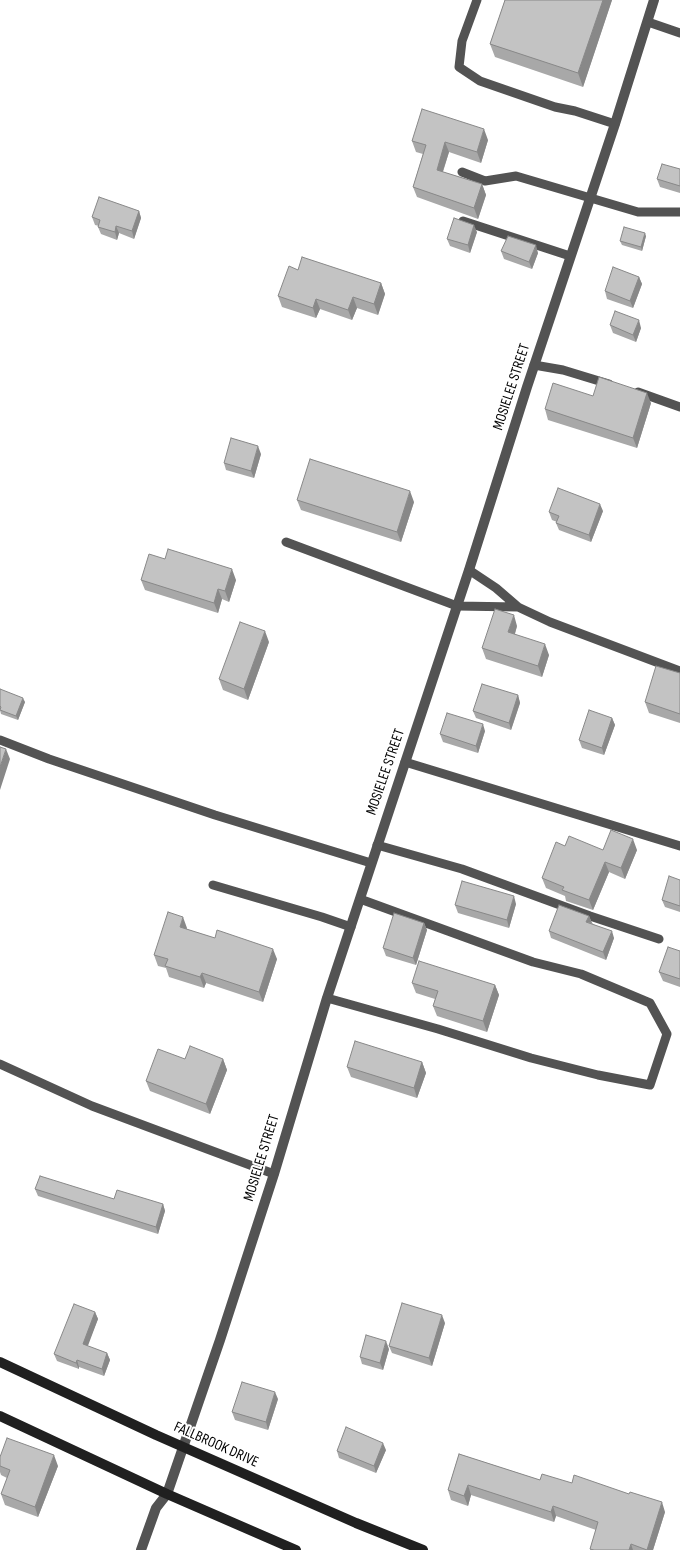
<!DOCTYPE html>
<html>
<head>
<meta charset="utf-8">
<style>
  body { margin:0 }
  canvas { display:block; background:#fff }
</style>
</head>
<body>
<canvas width="680" height="1550"></canvas>
<script>
const g = document.querySelector('canvas').getContext('2d');
g.lineJoin = 'round';
const poly = rows => new Path2D(rows.map(r => 'M' + r).join(''));
function strokePath(path, color, width, dash) { g.strokeStyle = color; g.lineWidth = width; g.lineCap = dash ? 'butt' : 'round'; g.setLineDash(dash || []); g.stroke(path); }
function fillPath(path, color) { g.fillStyle = color; g.fill(path, 'evenodd'); }
function drawText(font, color, halo, rows, align = 'center') {
  g.font = font + ' "Sofia Sans Condensed",sans-serif'; g.lineWidth = 4; g.setLineDash([]); g.textBaseline = 'middle'; g.strokeStyle = halo; g.fillStyle = color; for (const [text, x, y, turn = 0] of rows) {
    g.save(); g.translate(x, y); g.rotate((+turn || 0) * Math.PI / 180); g.textAlign = isNaN(turn) ? turn : align; if (halo) g.strokeText(text, 0, 0); g.fillText(text, 0, 0); g.restore();
  }
}
const service = poly([
  [477,0,462,41,459,67,480,81,555,107,575,111,615,124],
  [648,22,680,33],
  [462,172,485,181,516,176,638,212,680,212],
  [463,221,570,256],
  [534,365,563,370,609,384],
  [638,392,680,407],
  [286,542,457,606,518,607,496,588,469,570],
  [518,607,550,622,680,671],
  [0,740,49,759,215,815,371,863],
  [405,762,680,846],
  [377,845,462,869,590,916,659,939],
  [213,885,322,917,351,927],
  [327,998,438,1029,531,1058,598,1075,650,1085,667,1034,650,1003,581,974,533,962,360,899],
  [0,1064,92,1106,274,1174]
]);
const minor = poly([
  [141,1550,156,1508,167,1494]
]);
const tertiary = poly([
  [167,1494,220,1340,274,1174,327,998,469,570,527,387,615,124,654,0]
]);
const secondary = poly([
  [0,1362,156,1435,356,1523,423,1550],
  [0,1416,167,1494,296,1550]
]);
const wall = poly([
  [505,0,612,0,583,87,495,57,490,44],
  [488,140,481,163,449,152,443,172,482,184,486,195,478,219,417,197,413,187,423,154,416,152,412,141],
  [680,169,680,193,660,187,657,179],
  [139,211,141,218,134,239,119,233,117,240,101,234,98,227,99,226,95,225,92,217],
  [477,232,470,253,450,246,447,239],
  [646,236,642,251,622,245,620,241],
  [501,251,538,253,532,269,504,259],
  [298,270,381,283,385,294,378,315,357,308,352,320,320,309,316,318,282,307,278,296],
  [639,277,642,284,633,308,607,299,605,291],
  [610,325,641,328,636,342,613,333],
  [593,396,651,403,637,448,548,420,545,409],
  [261,454,254,478,226,470,224,463],
  [297,500,414,502,401,542,301,510],
  [603,511,591,542,559,530,556,523,557,522,552,520,549,512],
  [165,559,236,580,229,602,222,599,218,613,145,590,141,580],
  [517,626,515,634,549,655,542,677,486,659,482,648],
  [269,642,248,700,223,690,219,679],
  [680,673,680,723,649,713,645,702],
  [0,689,25,702,18,720,1,714,0,710],
  [518,695,520,703,511,730,476,718,473,711],
  [612,718,615,725,604,755,582,748,579,740],
  [485,731,478,753,443,742,440,734],
  [565,846,603,850,637,850,625,879,609,872,593,910,566,901,565,896,546,888,542,878],
  [680,880,680,912,665,907,662,900],
  [516,904,509,928,458,913,455,905],
  [589,916,592,923,614,938,606,960,551,938,549,931],
  [424,923,427,930,416,965,386,956,383,948],
  [187,928,186,929,277,959,263,1002,206,983,204,988,169,977,166,968,158,966,154,955],
  [680,951,680,987,663,981,659,972],
  [412,983,495,985,499,995,487,1032,437,1016,433,1006,435,999,416,993],
  [185,1059,223,1059,227,1070,210,1114,150,1091,146,1081],
  [422,1062,426,1073,417,1098,351,1077,347,1067],
  [35,1189,114,1199,163,1204,165,1211,158,1234,38,1196],
  [95,1312,98,1319,87,1346,107,1353,110,1360,104,1376,79,1367,79,1369,57,1361,54,1354],
  [445,1323,432,1366,392,1353,389,1346],
  [389,1349,383,1370,362,1364,360,1357],
  [278,1399,268,1430,235,1420,232,1412],
  [386,1450,376,1473,339,1458,337,1451],
  [459,1454,540,1480,665,1512,653,1550,590,1550,590,1549,596,1530,556,1516,554,1522,471,1495,468,1506,451,1500,448,1490],
  [0,1457,58,1466,38,1517,5,1505,1,1494,7,1478,1,1475,0,1472]
]);
const shadedWall = poly([
  [603,0,612,0,583,87,578,73],
  [484,129,488,140,481,163,477,152],
  [445,142,449,152,440,180,437,170],
  [482,184,486,195,478,219,474,208],
  [139,211,141,218,134,239,132,231],
  [474,225,477,232,470,253,468,245],
  [116,226,119,233,117,240,115,232],
  [645,233,646,236,642,251,641,247],
  [536,245,538,253,532,269,529,262],
  [639,277,642,284,633,308,630,301],
  [381,283,385,294,378,315,374,304],
  [353,297,357,308,352,320,348,310],
  [316,299,320,309,316,318,313,308],
  [639,320,641,328,636,342,633,335],
  [647,393,651,403,637,448,633,438],
  [258,446,261,454,254,478,251,471],
  [410,491,414,502,401,542,397,532],
  [600,504,603,511,591,542,589,535],
  [232,569,236,580,229,602,225,591],
  [218,589,222,599,218,613,214,603],
  [514,615,517,626,512,643,508,632],
  [265,631,269,642,248,700,244,689],
  [545,644,549,655,542,677,538,666],
  [518,695,520,703,511,730,509,723],
  [23,698,25,702,18,720,16,716],
  [612,718,615,725,604,755,602,748],
  [483,724,485,731,478,753,476,746],
  [6,749,10,759,0,790,0,767],
  [633,839,637,850,625,879,621,868],
  [605,862,609,872,593,910,589,900],
  [514,896,516,904,509,928,507,920],
  [589,916,592,923,586,922],
  [183,917,187,928,184,937,180,927],
  [424,923,427,930,416,965,413,958],
  [612,931,614,938,606,960,603,952],
  [273,949,277,959,263,1002,259,992],
  [202,973,206,983,204,988,200,977],
  [495,985,499,995,487,1032,483,1021],
  [223,1059,227,1070,210,1114,206,1104],
  [422,1062,426,1073,417,1098,414,1088],
  [163,1204,165,1211,158,1234,156,1227],
  [95,1312,98,1319,86,1351,83,1344],
  [442,1315,445,1323,432,1366,429,1358],
  [386,1341,389,1349,383,1370,380,1363],
  [107,1353,110,1360,104,1376,102,1369],
  [77,1360,79,1367,79,1369,76,1363],
  [275,1392,278,1399,268,1430,266,1422],
  [383,1443,386,1450,376,1473,374,1466],
  [54,1455,58,1466,38,1517,35,1507],
  [468,1485,471,1495,468,1506,464,1496],
  [662,1502,665,1512,653,1550,647,1550],
  [553,1506,556,1516,554,1522,551,1512],
  [631,1544,633,1550,629,1550]
]);
const building = poly([
  [505,0,603,0,578,73,490,44,505,0],
  [422,109,484,129,477,152,445,142,437,170,482,184,474,208,413,187,426,145,412,141,422,109],
  [662,164,680,169,680,186,657,179,662,164],
  [99,197,139,211,132,231,116,226,115,232,98,227,100,220,92,217,99,197],
  [454,218,474,225,468,245,447,239,454,218],
  [624,227,645,233,641,247,620,241,624,227],
  [508,236,536,245,529,262,501,251,508,236],
  [302,257,381,283,374,304,353,297,348,310,316,299,313,308,278,296,289,266,298,270,302,257],
  [613,267,639,277,630,301,605,291,613,267],
  [615,311,639,320,633,335,610,325,615,311],
  [599,377,647,393,633,438,545,409,553,383,593,396,599,377],
  [231,438,258,446,251,471,224,463,231,438],
  [310,459,410,491,397,532,297,500,310,459],
  [558,488,600,504,589,535,556,523,559,516,549,512,558,488],
  [168,549,232,569,225,591,218,589,214,603,141,580,149,554,165,559,168,549],
  [495,609,514,615,508,632,545,644,538,666,482,648,495,609],
  [240,622,265,631,244,689,219,679,240,622],
  [656,666,680,673,680,714,645,702,656,666],
  [482,684,518,695,509,723,473,711,482,684],
  [0,689,23,698,16,716,0,710,1,707,0,706,0,689],
  [589,710,612,718,602,748,579,740,589,710],
  [447,713,483,724,476,746,440,734,447,713],
  [0,747,6,749,0,767,0,747],
  [611,830,633,839,621,868,605,862,589,900,562,890,564,887,542,878,556,842,565,846,569,836,603,850,611,830],
  [669,876,680,880,680,906,662,900,669,876],
  [462,881,514,896,507,920,455,905,462,881],
  [559,905,589,916,586,922,612,931,603,952,549,931,559,905],
  [168,912,183,917,180,927,215,938,217,930,273,949,259,992,202,973,200,977,165,966,168,959,154,955,168,912],
  [394,913,424,923,413,958,383,948,394,913],
  [668,947,680,951,680,979,659,972,668,947],
  [419,961,495,985,483,1021,433,1006,438,991,412,983,419,961],
  [355,1041,422,1062,414,1088,347,1067,355,1041],
  [190,1046,223,1059,206,1104,146,1081,158,1049,185,1059,190,1046],
  [40,1176,114,1199,117,1190,163,1204,156,1227,35,1189,40,1176],
  [402,1303,442,1315,429,1358,389,1346,402,1303],
  [74,1304,95,1312,83,1344,107,1353,102,1369,77,1360,76,1363,54,1354,74,1304],
  [366,1335,386,1341,380,1363,360,1357,366,1335],
  [242,1382,275,1392,266,1422,232,1412,242,1382],
  [346,1427,383,1443,374,1466,337,1451,346,1427],
  [7,1438,54,1455,35,1507,1,1494,10,1470,0,1466,0,1457,7,1438],
  [459,1454,540,1480,542,1474,572,1483,574,1475,629,1494,630,1492,662,1502,647,1550,631,1544,629,1550,594,1550,590,1549,598,1522,553,1506,551,1512,468,1485,464,1496,448,1490,459,1454]
]);
const streetNames = [
  ["MOSIELEE STREET",512,387,-72],
  ["MOSIELEE STREET",386,772,-71],
  ["MOSIELEE STREET",262,1158,-73],
  ["FALLBROOK DRIVE",216,1445,24]
];
strokePath(service, '#535353', 9);
strokePath(minor, '#535353', 10);
strokePath(tertiary, '#535353', 10);
strokePath(secondary, '#202020', 10);
fillPath(wall, '#a8a8a8');
fillPath(shadedWall, '#888');
fillPath(building, '#c3c3c3');
strokePath(building, '#888', 1);
drawText('15px', '#000', '#fff', streetNames);
</script>
</body>
</html>
